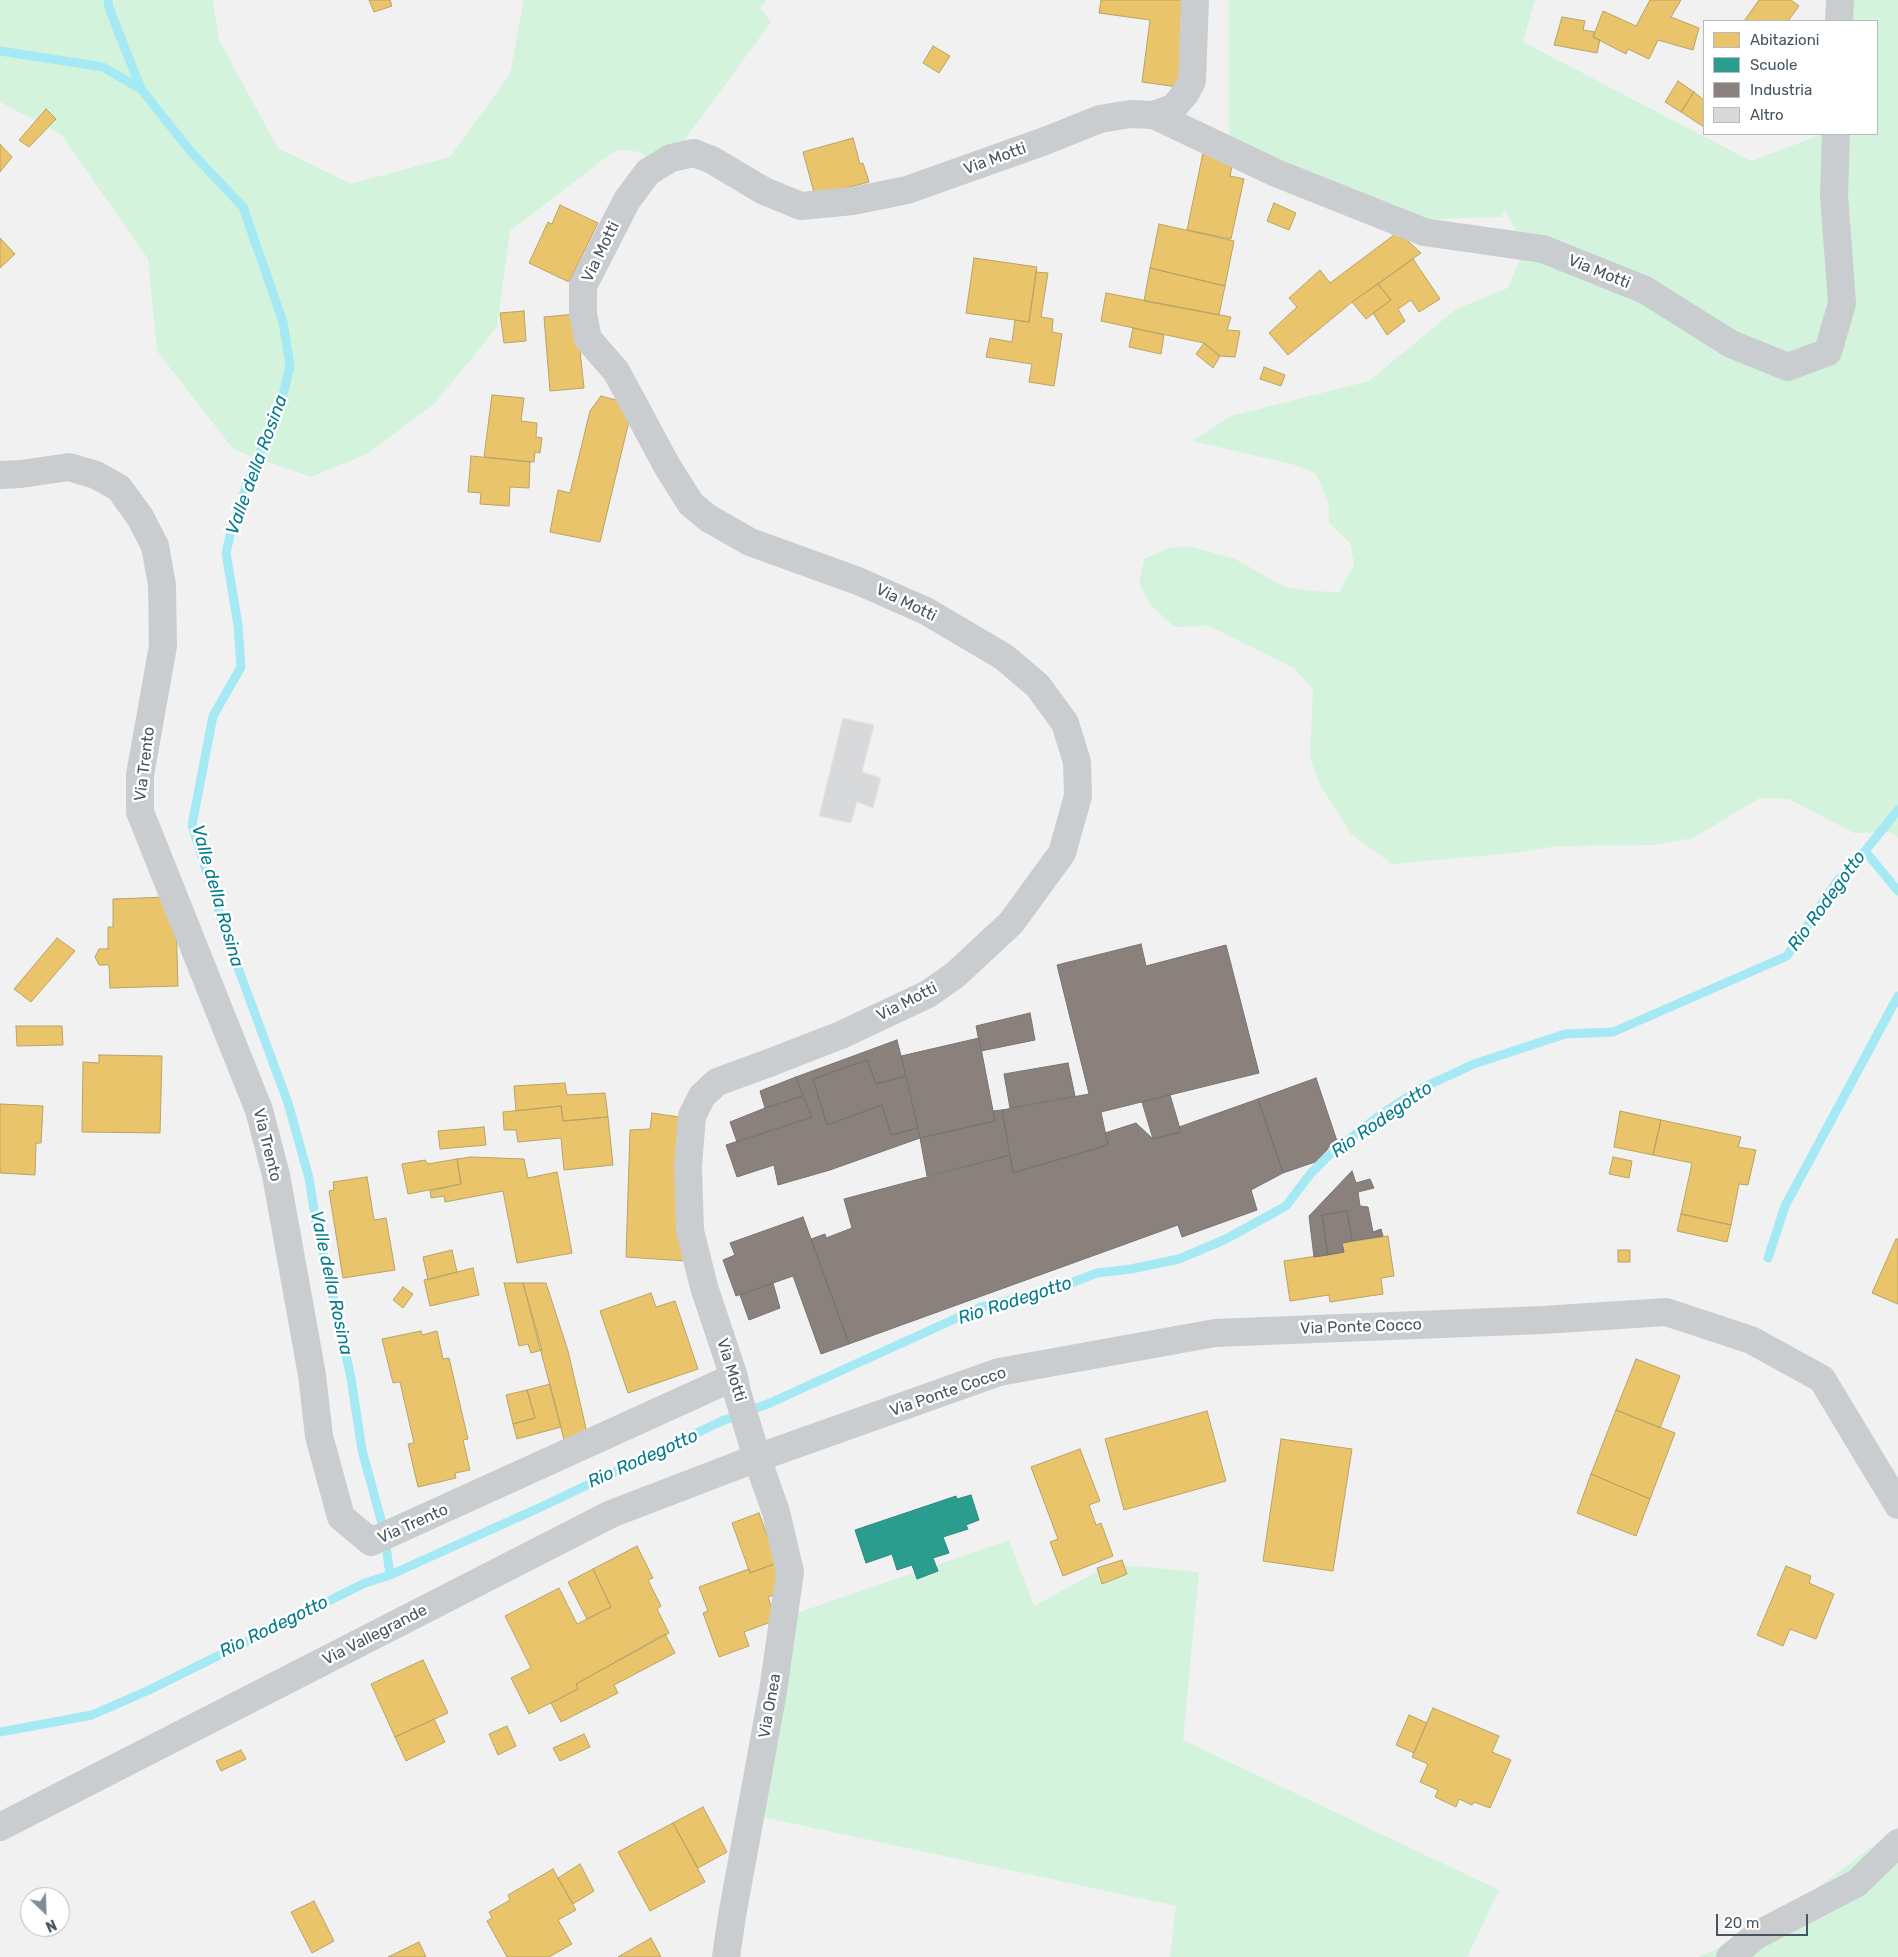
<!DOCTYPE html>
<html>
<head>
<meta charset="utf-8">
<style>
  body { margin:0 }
  #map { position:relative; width:1898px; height:1957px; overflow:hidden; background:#f2f1f1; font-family:Rubik,sans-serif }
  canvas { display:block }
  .legend { position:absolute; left:1703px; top:20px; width:175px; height:115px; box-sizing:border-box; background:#fff; border:1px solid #b5bbbf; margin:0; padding:6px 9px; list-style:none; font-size:15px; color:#46555f }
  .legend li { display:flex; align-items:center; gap:10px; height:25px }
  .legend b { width:25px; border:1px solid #b5bbbf }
  .north { position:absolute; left:20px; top:1887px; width:50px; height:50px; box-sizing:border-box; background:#fff; border:1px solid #b5bbbf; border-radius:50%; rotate:156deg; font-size:14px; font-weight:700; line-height:20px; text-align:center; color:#46555f }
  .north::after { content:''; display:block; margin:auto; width:18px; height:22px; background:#828c92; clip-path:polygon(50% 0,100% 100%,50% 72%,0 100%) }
  .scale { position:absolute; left:1716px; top:1914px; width:92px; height:22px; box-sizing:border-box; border:2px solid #46555f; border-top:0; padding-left:6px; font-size:15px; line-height:18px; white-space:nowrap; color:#46555f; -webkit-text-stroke:4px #fff; paint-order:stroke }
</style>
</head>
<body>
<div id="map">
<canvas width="1898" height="1957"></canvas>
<ul class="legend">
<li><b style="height:14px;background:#e9c46a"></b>Abitazioni</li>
<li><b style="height:14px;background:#2a9d8f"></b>Scuole</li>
<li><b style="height:14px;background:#8a817c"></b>Industria</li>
<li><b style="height:14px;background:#d8d9db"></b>Altro</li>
</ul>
<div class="north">N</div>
<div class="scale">20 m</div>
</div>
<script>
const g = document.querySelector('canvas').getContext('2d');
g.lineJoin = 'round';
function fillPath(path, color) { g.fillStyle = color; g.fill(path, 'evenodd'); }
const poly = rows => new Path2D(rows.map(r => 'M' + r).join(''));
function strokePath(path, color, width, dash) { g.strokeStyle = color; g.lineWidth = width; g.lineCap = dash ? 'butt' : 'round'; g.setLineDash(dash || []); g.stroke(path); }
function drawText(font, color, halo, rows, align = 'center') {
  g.font = font + ' Rubik,sans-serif'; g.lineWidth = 5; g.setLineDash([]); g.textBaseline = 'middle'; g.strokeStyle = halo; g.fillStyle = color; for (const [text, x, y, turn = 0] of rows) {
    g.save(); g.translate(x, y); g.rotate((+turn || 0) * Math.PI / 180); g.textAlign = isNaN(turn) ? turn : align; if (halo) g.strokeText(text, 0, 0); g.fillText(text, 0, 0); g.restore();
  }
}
const green = poly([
  [0,0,213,0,219,40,278,148,351,184,450,157,510,74,524,0,766,0,760,8,771,22,680,146,654,164,640,152,623,150,613,152,510,231,497,327,434,404,367,454,311,477,234,450,157,351,148,259,61,134,0,102],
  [1229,0,1535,0,1523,42,1751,161,1823,134,1877,134,1877,21,1848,21,1848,0,1898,0,1898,838,1891,832,1854,833,1789,799,1760,798,1693,838,1654,845,1558,846,1514,853,1392,864,1351,834,1319,783,1310,758,1313,689,1294,668,1209,626,1175,627,1150,605,1139,583,1144,559,1169,548,1188,546,1235,559,1287,588,1339,593,1354,564,1350,543,1329,523,1329,505,1316,474,1292,464,1192,441,1231,416,1369,381,1456,309,1508,288,1525,246,1504,210,1502,217,1378,221,1229,150],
  [1009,1540,1034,1606,1111,1564,1199,1572,1183,1740,1499,1890,1467,1957,1170,1957,1176,1906,758,1816,797,1613],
  [1898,1827,1898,1957,1697,1957,1758,1932]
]);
const homes = poly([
  [369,0,390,0,392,6,374,12,369,0],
  [1101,0,1193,0,1178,87,1142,82,1150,20,1099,13,1101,0],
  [1650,0,1681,0,1671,17,1699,28,1693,50,1658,40,1649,59,1628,49,1626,54,1593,37,1603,11,1636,26,1650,0],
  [1759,0,1791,0,1799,6,1788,21,1744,21,1759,0],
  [1562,17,1585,21,1583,30,1595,32,1593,37,1600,40,1597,53,1554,45,1562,17],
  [933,46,950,56,939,73,923,63,933,46],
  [1678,81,1694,92,1681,112,1665,102,1678,81],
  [1694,92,1704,100,1704,127,1681,112,1694,92],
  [46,109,56,119,29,147,19,140,46,109],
  [853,138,860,164,863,163,869,182,815,196,803,152,853,138],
  [0,144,12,157,0,172,0,144],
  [1204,148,1232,166,1230,176,1244,179,1231,239,1187,230,1204,148],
  [1274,203,1296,213,1289,230,1267,221,1274,203],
  [560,205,598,223,569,282,529,263,548,222,552,224,560,205],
  [1159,224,1234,241,1225,286,1150,268,1159,224],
  [1398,232,1421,253,1352,302,1288,355,1269,333,1297,307,1289,298,1320,270,1330,283,1398,232],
  [0,238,15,254,0,268,0,238],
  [974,258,1037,267,1029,322,966,313,974,258],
  [1413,259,1440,299,1419,312,1411,300,1398,309,1405,321,1387,335,1373,313,1391,300,1378,284,1413,259],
  [1150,268,1225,286,1219,315,1144,301,1150,268],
  [1036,272,1048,273,1041,317,1053,319,1052,332,1062,334,1054,386,1029,382,1032,364,986,357,990,338,1012,342,1015,320,1029,322,1036,272],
  [1378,284,1391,300,1366,319,1352,302,1378,284],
  [1106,293,1231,317,1227,330,1240,331,1235,357,1220,356,1204,343,1101,321,1106,293],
  [524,311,526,341,504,343,500,313,524,311],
  [576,314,584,388,550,391,544,317,576,314],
  [1133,328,1164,335,1161,354,1129,347,1133,328],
  [1204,343,1220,356,1213,368,1196,354,1204,343],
  [1264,367,1285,375,1281,386,1260,379,1264,367],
  [492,395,524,398,521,421,537,423,536,437,542,438,540,453,535,452,534,462,484,457,492,395],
  [601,396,627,403,629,421,600,542,550,532,558,490,570,493,590,411,601,396],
  [471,456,530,462,529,488,510,487,509,506,480,504,481,493,468,492,471,456],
  [167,897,176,922,178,986,110,988,109,965,99,965,95,957,99,949,108,949,108,927,113,927,113,899,167,897],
  [57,938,75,951,31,1002,14,989,57,938],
  [16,1026,62,1026,63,1045,17,1046,16,1026],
  [99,1055,162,1056,160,1133,82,1132,83,1062,99,1063,99,1055],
  [565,1083,567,1095,605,1093,608,1117,563,1121,561,1106,516,1111,514,1086,565,1083],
  [0,1104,43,1106,41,1143,36,1143,35,1175,0,1173,0,1104],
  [561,1106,563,1121,608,1117,613,1165,564,1170,561,1138,518,1142,516,1130,504,1130,503,1112,561,1106],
  [1620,1111,1661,1120,1653,1155,1614,1147,1620,1111],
  [652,1113,686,1118,686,1261,626,1257,630,1130,650,1129,652,1113],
  [1661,1120,1741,1137,1738,1147,1756,1150,1748,1185,1739,1184,1731,1225,1681,1214,1692,1163,1653,1155,1661,1120],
  [484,1127,486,1145,440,1149,438,1131,484,1127],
  [471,1157,524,1159,528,1178,557,1172,572,1253,517,1263,503,1191,445,1202,444,1196,431,1198,430,1191,461,1184,457,1159,471,1157],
  [1613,1157,1632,1161,1629,1178,1609,1174,1613,1157],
  [457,1159,461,1184,408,1194,402,1164,425,1160,428,1164,457,1159],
  [367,1177,374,1220,386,1218,395,1270,343,1278,329,1191,334,1190,333,1182,367,1177],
  [1681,1214,1731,1225,1727,1242,1677,1231,1681,1214],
  [1388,1236,1394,1276,1381,1278,1383,1294,1330,1302,1329,1295,1290,1301,1284,1261,1344,1252,1342,1243,1388,1236],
  [1896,1239,1898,1239,1898,1304,1872,1293,1896,1239],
  [452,1250,457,1272,428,1280,423,1257,452,1250],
  [1618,1250,1630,1250,1630,1262,1618,1262,1618,1250],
  [473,1268,479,1295,430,1306,424,1280,473,1268],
  [504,1283,523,1283,542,1350,531,1353,528,1344,519,1346,504,1283],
  [523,1283,546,1283,568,1351,589,1441,567,1451,523,1283],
  [403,1287,413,1294,403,1308,393,1300,403,1287],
  [651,1293,656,1307,675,1301,698,1369,628,1393,600,1311,651,1293],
  [421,1331,422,1335,437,1331,443,1359,449,1358,468,1439,463,1440,470,1470,455,1473,456,1478,418,1487,408,1444,414,1443,400,1382,393,1383,382,1339,421,1331],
  [1636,1359,1680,1376,1660,1428,1616,1410,1636,1359],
  [550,1384,561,1427,517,1439,513,1424,535,1418,527,1390,550,1384],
  [527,1390,535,1418,513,1424,506,1395,527,1390],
  [1616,1410,1675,1433,1650,1499,1591,1474,1616,1410],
  [1207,1411,1226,1481,1124,1510,1105,1439,1207,1411],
  [1281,1439,1352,1449,1333,1571,1263,1561,1281,1439],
  [1080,1449,1100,1501,1089,1505,1096,1525,1101,1523,1113,1556,1063,1576,1050,1542,1058,1539,1031,1467,1080,1449],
  [1591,1474,1650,1499,1636,1536,1577,1513,1591,1474],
  [759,1513,777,1563,750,1573,732,1523,759,1513],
  [637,1546,653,1578,648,1580,661,1606,657,1609,669,1633,576,1684,578,1689,529,1714,511,1678,531,1668,505,1616,559,1588,577,1624,611,1607,593,1569,637,1546],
  [1122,1560,1127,1574,1102,1584,1097,1568,1122,1560],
  [777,1563,779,1593,768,1597,776,1620,744,1632,749,1646,719,1657,703,1613,708,1611,699,1587,749,1569,750,1573,777,1563],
  [1786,1566,1811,1576,1809,1583,1834,1594,1816,1639,1790,1629,1783,1646,1757,1635,1786,1566],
  [593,1569,611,1607,587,1619,568,1582,593,1569],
  [665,1634,675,1653,614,1685,618,1693,561,1722,551,1703,578,1689,576,1684,665,1634],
  [423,1660,448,1713,395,1737,371,1684,423,1660],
  [1433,1708,1499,1736,1492,1752,1511,1760,1490,1808,1474,1802,1472,1805,1459,1799,1456,1807,1435,1797,1438,1790,1420,1782,1428,1764,1412,1757,1433,1708],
  [1409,1715,1427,1723,1414,1753,1396,1745,1409,1715],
  [434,1719,445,1742,406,1761,395,1737,434,1719],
  [507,1726,516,1746,498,1755,489,1734,507,1726],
  [584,1734,590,1747,560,1761,553,1748,584,1734],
  [241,1750,246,1759,221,1771,216,1761,241,1750],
  [703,1807,727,1852,698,1868,673,1823,703,1807],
  [673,1823,705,1882,650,1911,618,1852,673,1823],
  [580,1864,594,1891,573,1904,558,1878,580,1864],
  [553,1869,576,1910,558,1920,572,1944,549,1957,507,1957,487,1921,492,1918,489,1912,510,1900,508,1895,553,1869],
  [314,1901,334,1941,312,1953,291,1912,314,1901],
  [651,1938,661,1957,618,1957,651,1938],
  [419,1942,426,1957,388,1957,419,1942]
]);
const schools = poly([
  [971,1495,979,1520,966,1525,968,1529,943,1537,949,1553,933,1558,938,1571,917,1579,912,1565,897,1570,892,1554,866,1563,855,1530,956,1496,957,1499,971,1495]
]);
const industry = poly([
  [1141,944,1146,966,1226,945,1259,1073,1101,1112,1108,1145,1013,1173,1002,1110,1089,1094,1057,965,1141,944],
  [1030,1013,1035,1040,981,1051,976,1026,1030,1013],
  [979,1038,995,1121,920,1138,901,1056,979,1038],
  [897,1040,906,1076,876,1084,867,1060,813,1079,827,1125,882,1105,891,1135,918,1128,920,1138,830,1170,778,1185,774,1165,737,1177,726,1145,812,1117,796,1077,897,1040],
  [867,1060,876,1084,906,1076,918,1128,891,1135,882,1105,827,1125,813,1079,867,1060],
  [1068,1063,1075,1096,1010,1108,1004,1074,1068,1063],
  [796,1077,803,1096,765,1108,760,1091,796,1077],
  [1316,1078,1338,1144,1330,1146,1318,1161,1283,1173,1258,1099,1316,1078],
  [1170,1095,1181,1132,1153,1139,1142,1102,1170,1095],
  [803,1096,812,1117,737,1142,730,1122,765,1108,803,1096],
  [1258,1099,1283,1173,1251,1190,1257,1210,1182,1237,1178,1225,849,1344,811,1239,825,1234,826,1238,852,1228,844,1199,1010,1155,1013,1173,1108,1145,1105,1133,1136,1123,1153,1139,1181,1132,1179,1127,1258,1099],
  [1002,1110,1010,1155,927,1176,920,1138,995,1121,993,1111,1002,1110],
  [1352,1171,1356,1183,1370,1179,1374,1188,1358,1192,1360,1206,1368,1207,1373,1232,1381,1229,1383,1236,1352,1241,1347,1211,1322,1215,1328,1255,1314,1257,1309,1216,1352,1171],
  [1347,1211,1352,1241,1342,1243,1344,1252,1328,1255,1322,1215,1347,1211],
  [803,1217,849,1344,821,1354,793,1276,736,1296,723,1260,735,1255,730,1243,803,1217],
  [773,1283,780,1308,749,1320,740,1295,773,1283]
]);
const stream = poly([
  [108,0,109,8,141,89,191,152,243,207,283,322,290,366,282,399,247,484,231,531,226,553,238,625,241,667,213,716,192,825,227,938,288,1103,309,1178,315,1216,351,1378,362,1450,384,1531,390,1575],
  [0,51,103,67,141,89],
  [1865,851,1898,891],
  [1768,1258,1785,1206,1898,996],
  [0,1732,92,1715,149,1690,365,1583,390,1575,541,1507,722,1421,770,1403,981,1307,1058,1288,1097,1273,1131,1269,1179,1259,1226,1239,1286,1206,1311,1173,1329,1155,1380,1115,1420,1089,1474,1064,1565,1034,1613,1032,1787,956,1837,881,1865,851,1898,810]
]);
const building = poly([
  [843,718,874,725,862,772,881,778,873,808,857,802,851,823,819,816,843,718]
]);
const minor = poly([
  [1839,21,1840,0],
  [1154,115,1276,173,1424,232,1543,249,1645,290,1731,344,1788,367,1828,352,1842,303,1834,195,1836,134],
  [0,475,21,474,69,467,96,475,119,488,140,517,155,546,162,585,163,646,140,775,140,812,259,1110,276,1175,312,1375,319,1436,341,1517,371,1542,734,1377],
  [0,1827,611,1514,757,1458,999,1372,1215,1333,1543,1320,1666,1312,1751,1340,1822,1379,1898,1505],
  [726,1957,732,1916,773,1691,790,1572,776,1512,757,1458]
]);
const tertiary = poly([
  [757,1458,737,1392,734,1377,704,1287,690,1231,688,1167,692,1116,702,1096,717,1082,769,1063,841,1035,928,994,955,975,1011,923,1062,853,1078,796,1077,762,1065,723,1038,686,1004,657,926,611,858,581,750,542,708,518,691,504,667,466,616,371,588,339,583,314,583,286,627,200,648,172,671,158,694,153,712,160,764,191,801,206,853,201,907,190,1045,141,1100,119,1130,114,1154,115,1173,108,1185,94,1192,81,1195,0],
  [1730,1957,1757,1935,1857,1883,1898,1843]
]);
const streetNames = [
  ["Via Motti",995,159,-20],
  ["Via Motti",601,252,-64],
  ["Via Motti",1599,272,22],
  ["Via Motti",906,603,26],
  ["Via Trento",145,764,-83],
  ["Via Motti",907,1002,-27],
  ["Via Trento",267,1145,76],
  ["Via Ponte Cocco",1361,1327,-2],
  ["Via Motti",731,1370,73],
  ["Via Ponte Cocco",948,1392,-19],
  ["Via Trento",413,1524,-24],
  ["Via Vallegrande",375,1635,-27],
  ["Via Onea",770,1706,-80]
];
const waterNames = [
  ["Valle della Rosina",257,465,-70],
  ["Valle della Rosina",217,896,74],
  ["Rio Rodegotto",1827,901,-54],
  ["Rio Rodegotto",1382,1120,-35],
  ["Valle della Rosina",331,1283,78],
  ["Rio Rodegotto",1015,1301,-18],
  ["Rio Rodegotto",643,1459,-24],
  ["Rio Rodegotto",274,1627,-26]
];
fillPath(green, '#d3f3dd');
fillPath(homes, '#e9c46a');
strokePath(homes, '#b8a367', 1);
fillPath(schools, '#2a9d8f');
strokePath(schools, '#328781', 1);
fillPath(industry, '#8a817c');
strokePath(industry, '#767473', 1);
strokePath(stream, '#a4e9f4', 9);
fillPath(building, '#d8d9db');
strokePath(building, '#e3e3e4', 1);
strokePath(minor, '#cacdd0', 28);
strokePath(tertiary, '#cacdd0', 28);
drawText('16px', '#46555f', '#fff', streetNames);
drawText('italic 18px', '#047c8e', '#fff', waterNames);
</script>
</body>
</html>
